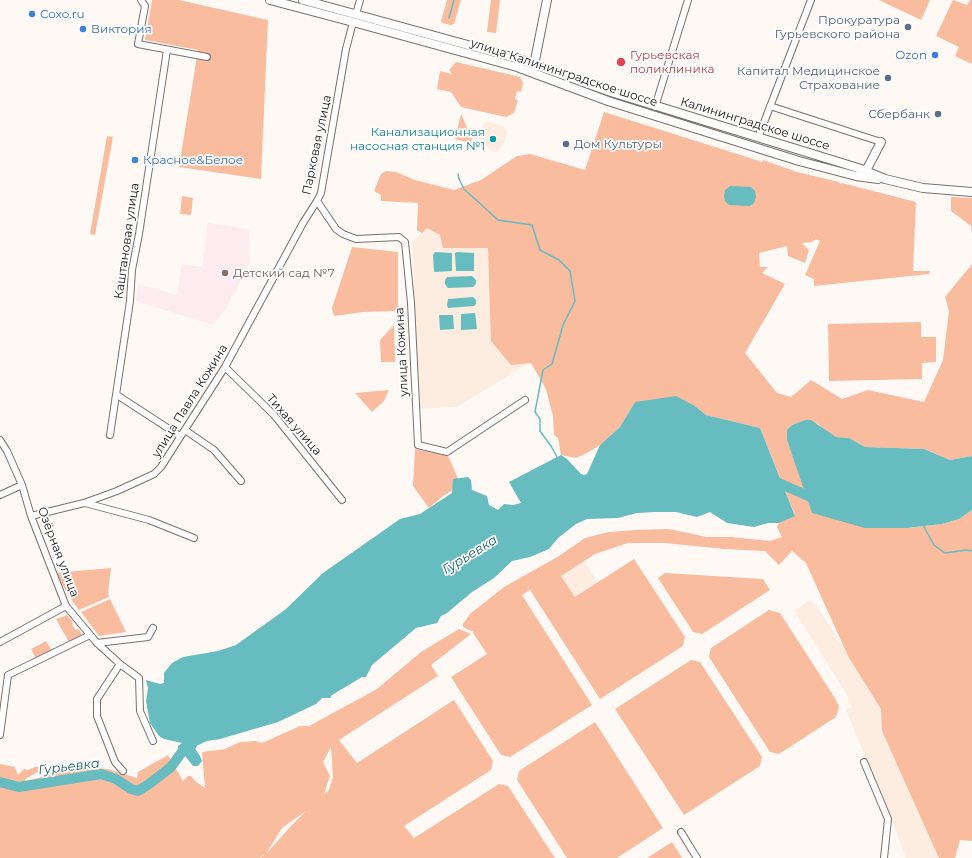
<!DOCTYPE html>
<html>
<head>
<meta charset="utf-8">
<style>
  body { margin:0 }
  canvas { display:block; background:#fff9f6 }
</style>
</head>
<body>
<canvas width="972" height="858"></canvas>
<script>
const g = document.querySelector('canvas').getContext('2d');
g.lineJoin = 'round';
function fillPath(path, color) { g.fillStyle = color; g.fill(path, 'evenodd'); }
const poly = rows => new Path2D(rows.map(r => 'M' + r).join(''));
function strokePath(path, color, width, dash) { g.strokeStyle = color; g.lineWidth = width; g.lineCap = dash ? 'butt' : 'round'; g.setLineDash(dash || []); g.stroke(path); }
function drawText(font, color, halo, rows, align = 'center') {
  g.font = font + ' Montserrat,sans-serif'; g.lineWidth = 3.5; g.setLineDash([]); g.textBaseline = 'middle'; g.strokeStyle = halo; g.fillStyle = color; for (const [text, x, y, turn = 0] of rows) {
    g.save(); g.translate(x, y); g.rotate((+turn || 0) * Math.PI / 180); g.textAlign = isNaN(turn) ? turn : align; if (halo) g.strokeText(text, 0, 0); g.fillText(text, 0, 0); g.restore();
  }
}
const industrial = poly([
  [485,122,504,126,507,134,504,144,496,152,491,151,483,144,480,140,479,134],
  [472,194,531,362,457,407,419,409,412,243,456,196],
  [584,561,598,583,575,597,561,576],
  [810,600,821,612,856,667,874,698,898,710,944,820,956,858,906,858,893,823,846,710,852,707,846,693,794,611]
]);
const education = poly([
  [208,223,249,229,250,263,226,308,213,325,136,301,138,284,177,295,182,264,202,267]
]);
const green = poly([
  [152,0,179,0,268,20,261,179,179,167,198,50,145,40],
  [447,0,461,0,454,24,450,25,443,23,441,21],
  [491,0,500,0,496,33,487,32],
  [879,0,930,0,921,20],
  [953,0,967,5,970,0,972,0,972,64,955,56,959,47,936,36],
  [456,62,520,77,523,83,521,92,517,91,515,99,518,100,514,113,506,117,461,107,451,92,437,89,440,71,452,74,449,70],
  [604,112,750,158,762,162,763,160,797,172,839,182,839,183,842,184,842,183,850,185,916,202,913,271,930,271,929,276,929,274,814,286,814,279,805,275,820,241,816,239,812,242,802,243,809,250,805,263,788,256,787,246,759,253,760,267,768,267,762,273,785,284,745,353,777,393,791,397,811,380,842,399,868,390,924,402,943,360,949,311,945,297,972,264,972,456,950,460,924,449,865,447,849,438,836,437,824,430,818,424,805,420,792,425,787,431,787,440,796,465,909,528,942,524,959,519,972,510,972,841,960,840,955,858,939,858,882,731,881,709,848,656,806,563,792,551,779,565,765,551,724,549,664,543,628,543,595,554,561,576,575,597,634,559,685,637,683,646,600,699,530,590,522,595,592,705,510,757,501,755,451,677,487,654,473,633,474,632,463,627,463,624,470,614,504,587,559,556,585,538,609,532,636,530,669,529,707,537,731,537,770,541,782,537,777,527,779,523,795,515,760,428,706,415,695,406,635,402,620,427,600,445,587,453,576,458,561,455,558,438,554,435,553,416,546,389,531,363,511,365,491,341,488,248,443,248,440,235,427,228,422,233,417,230,418,203,381,201,381,195,374,191,381,174,386,171,396,172,415,180,454,190,481,180,517,156,530,154,585,170],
  [461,114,472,139,471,143,455,139],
  [107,136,113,137,95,235,90,234],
  [182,196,193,198,191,215,180,214],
  [951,197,972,198,972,234,971,226,951,211],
  [352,247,398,252,398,311,363,312,334,316,332,308],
  [921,322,921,337,936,337,936,362,922,363,922,379,829,381,828,324],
  [394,325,395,362,381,362,380,340],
  [389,390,384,401,372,412,355,393],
  [415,449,448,456,461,485,443,496,429,508,413,486],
  [111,568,108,593,109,597,79,610,71,599,55,573],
  [665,573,763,579,770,590,702,634,693,632,658,578],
  [110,599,126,632,99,636,81,612],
  [769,610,780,613,835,698,839,707,836,717,779,754,770,752,709,657,711,648],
  [67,615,73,622,72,625,76,630,78,629,83,635,69,642,56,619],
  [459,629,471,634,431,665,438,676,339,740,357,763,454,700,493,761,491,770,404,826,414,838,499,784,508,786,555,858,261,858,265,854,260,858,0,858,0,764,15,767,18,775,24,769,28,770,35,767,48,765,47,767,25,779,25,781,77,769,97,768,108,769,137,778,138,772,168,755,183,781,188,776,191,776,195,781,205,788,202,752,225,749,240,742,256,741,262,743,300,726,309,726,377,689,421,652],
  [331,747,333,777,329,790,324,794,330,776,323,762],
  [306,811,291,826,266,854,282,828],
  [46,641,52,651,36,659,31,649],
  [691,660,700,662,762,757,760,766,684,815,615,709],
  [595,722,663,828,617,858,567,858,517,780,519,771],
  [672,842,682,858,647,858]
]);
const water = poly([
  [730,186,751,187,755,191,756,197,754,203,750,206,729,205,725,201,724,196,725,190],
  [435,252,452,253,452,271,435,272,434,271,433,255],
  [457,252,474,253,474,271,456,271,455,253],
  [472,276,476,280,476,284,473,287,448,288,445,284,445,280,447,277],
  [473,297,476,300,476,304,474,306,448,308,447,305,448,299],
  [475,313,477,329,461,330,461,314],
  [439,315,453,315,454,329,440,330],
  [676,396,695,406,706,415,760,428,795,516,779,523,768,523,754,527,727,523,710,512,697,517,676,512,655,512,637,513,618,518,587,519,576,524,558,538,549,549,530,557,512,561,494,578,472,592,447,613,441,616,437,623,416,628,372,665,366,677,362,677,332,695,330,698,322,698,316,704,278,722,220,739,207,741,194,747,200,756,202,761,198,766,193,766,182,752,178,749,178,746,182,743,164,739,159,736,150,723,146,701,148,688,146,680,160,684,164,683,164,673,172,663,183,657,218,651,236,645,286,609,323,573,400,519,420,514,452,493,453,479,468,477,471,480,472,490,487,496,489,505,498,510,504,504,513,505,521,503,509,482,561,455,567,459,581,474,584,475,587,474,600,445,620,427,635,402],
  [805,420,811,420,836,437,849,438,865,447,924,449,950,460,972,456,972,510,959,519,942,524,907,528,865,528,812,513,787,440,787,430,792,425]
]);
const stream = poly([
  [449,18,454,0],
  [458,174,459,179,464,189,498,220,532,225,540,250,559,260,570,271,575,301,563,325,552,364,543,370,535,412,540,419,540,431,551,446,557,457],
  [923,525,934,545,945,553,967,550,972,551]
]);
const river = poly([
  [770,479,817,500],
  [0,782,19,787,101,774,116,779,131,789,138,791,149,784,171,767,182,752,192,745]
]);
const minor = poly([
  [141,0,145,6,138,44,207,57],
  [356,14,360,0],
  [770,106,881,142],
  [655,107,688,0],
  [758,138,811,0],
  [317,201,336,229,343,234,356,239,399,237,405,242,411,303,418,445,447,452,525,400],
  [225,367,274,415,342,500],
  [117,395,180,436],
  [185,430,214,450,241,481],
  [110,435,130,301,132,270,139,234,167,50],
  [0,440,7,451,22,485,31,516,66,606,97,643,120,664,139,678,140,711,153,741],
  [0,495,22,485],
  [85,503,149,520,194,538],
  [31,516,84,503,117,491,154,474,161,467,225,367,303,223,317,201,321,193,346,49,353,22],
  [0,642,66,606],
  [97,643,148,637,153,628],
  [120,664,97,699,97,716,115,762,123,771],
  [0,735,8,675,90,635],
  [864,762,888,819,884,858],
  [681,832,697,858]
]);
const major = poly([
  [270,0,353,22,517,67,608,101,799,161,856,176,878,179],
  [303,0,519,59,611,92,858,168,885,179,923,188,972,192],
  [533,70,547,0],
  [862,173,868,167,881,142]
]);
const markers = [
  [32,14,4,"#3f7fe0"],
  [908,27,4,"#5c6f8a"],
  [83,29,4,"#3f7fe0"],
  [935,55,4,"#3f7fe0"],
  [621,62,5,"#e0444e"],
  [888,78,4,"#5c6f8a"],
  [938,114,4,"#5c6f8a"],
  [493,139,4,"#0f9aa8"],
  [566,144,4,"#5c6f8a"],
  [135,160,4,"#3f7fe0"],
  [225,273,4,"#8d6e63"]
];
const shopNames = [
  ["Coxo.ru",40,14],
  ["Виктория",91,29],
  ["Ozon",927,55,"right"],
  ["Красное&Белое",143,160]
];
const serviceNames = [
  ["Прокуратура",900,20],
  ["Гурьевского района",900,34],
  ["Капитал Медицинское",880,71],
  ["Страхование",880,85],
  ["Сбербанк",930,114],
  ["Дом Культуры",574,144,"left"]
];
const healthNames = [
  ["Гурьевская",630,55],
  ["поликлиника",630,69]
];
const streetNames = [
  ["улица Калининградское шоссе",564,73,18],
  ["Калининградское шоссе",755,124,17],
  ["Парковая улица",317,145,-78],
  ["Каштановая улица",127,241,-82],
  ["улица Кожина",402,352,-93],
  ["улица Павла Кожина",190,401,-58],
  ["Тихая улица",294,425,49],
  ["Озёрная улица",58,552,69]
];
const cultureNames = [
  ["Канализационная",485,132],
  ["насосная станция №1",485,146]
];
const educationNames = [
  ["Детский сад №7",233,273]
];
const waterNames = [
  ["Гурьевка",470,555,-32],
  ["Гурьевка",69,767,-7]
];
fillPath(industrial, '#fdede0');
fillPath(education, '#fcecef');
fillPath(green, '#f9bc9e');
fillPath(water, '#66bcbf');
strokePath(stream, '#66bcbf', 1.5);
strokePath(river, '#66bcbf', 10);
strokePath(minor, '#77716d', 8);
strokePath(major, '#77716d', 10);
strokePath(minor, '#fff', 6);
strokePath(major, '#fff', 8);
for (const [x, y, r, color] of markers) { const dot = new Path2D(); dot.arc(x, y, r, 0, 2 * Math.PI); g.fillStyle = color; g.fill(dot); strokePath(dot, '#fff', 1.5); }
drawText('12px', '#366cbe', '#fff', shopNames, 'left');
drawText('12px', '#4e5e75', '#fff', serviceNames, 'right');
drawText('12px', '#be3a42', '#fff', healthNames, 'left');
drawText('12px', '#181514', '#fff', streetNames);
drawText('12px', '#0d838f', '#fff', cultureNames, 'right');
drawText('12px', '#785e54', '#fff', educationNames, 'left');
drawText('italic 13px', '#165f61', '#fff', waterNames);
</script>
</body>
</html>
